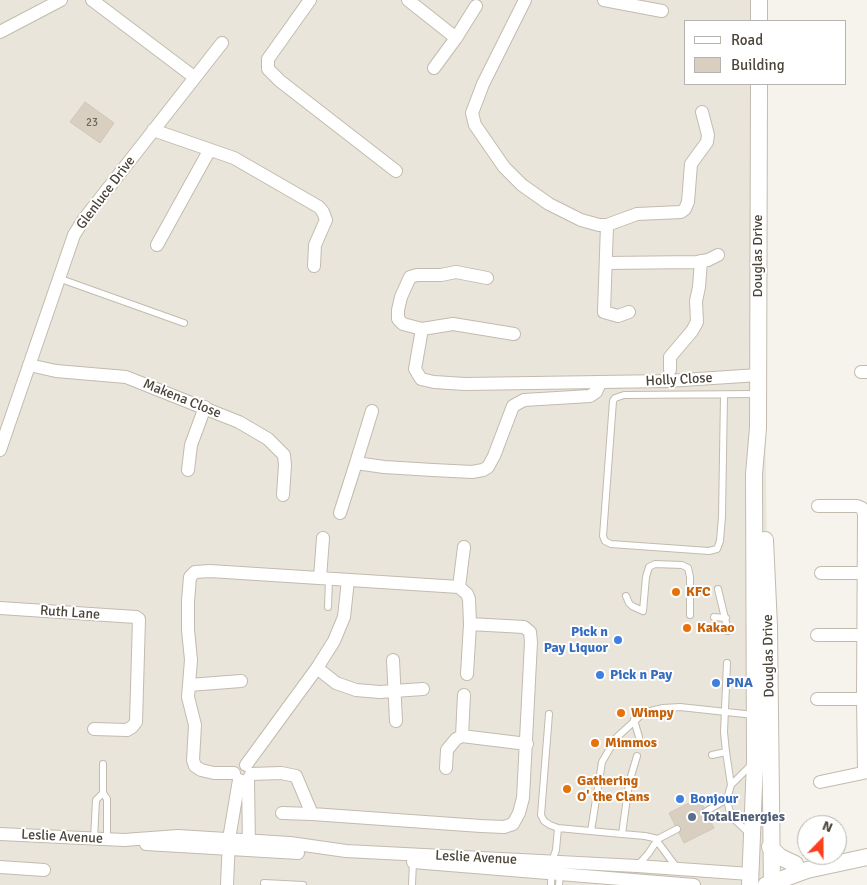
<!DOCTYPE html>
<html>
<head>
<meta charset="utf-8">
<style>
  body { margin:0 }
  #map { position:relative; width:867px; height:885px; overflow:hidden; background:#f6f3ec; font-family:Signika,sans-serif }
  canvas { display:block }
  .legend { position:absolute; left:684px; top:20px; width:162px; height:65px; box-sizing:border-box; background:#fff; border:1px solid #b7b4b0; margin:0; padding:6px 9px; list-style:none; font-size:15px; color:#4b4439 }
  .legend li { display:flex; align-items:center; gap:10px; height:25px }
  .legend b { width:25px; border:1px solid #b7b4b0 }
  .north { position:absolute; left:797px; top:815px; width:50px; height:50px; box-sizing:border-box; background:#fff; border:1px solid #b7b4b0; border-radius:50%; rotate:22deg; font-size:14px; font-weight:700; line-height:20px; text-align:center; color:#4b4439 }
  .north::after { content:''; display:block; margin:auto; width:18px; height:22px; background:#fc3f1d; clip-path:polygon(50% 0,100% 100%,50% 72%,0 100%) }
</style>
</head>
<body>
<div id="map">
<canvas width="867" height="885"></canvas>
<ul class="legend">
<li><b style="height:6px;background:#fff"></b>Road</li>
<li><b style="height:14px;background:#d8cfc1"></b>Building</li>
</ul>
<div class="north">N</div>
</div>
<script>
const g = document.querySelector('canvas').getContext('2d');
g.lineJoin = 'round';
function fillPath(path, color) { g.fillStyle = color; g.fill(path, 'evenodd'); }
const poly = rows => new Path2D(rows.map(r => 'M' + r).join(''));
function strokePath(path, color, width, dash) { g.strokeStyle = color; g.lineWidth = width; g.lineCap = dash ? 'butt' : 'round'; g.setLineDash(dash || []); g.stroke(path); }
function drawText(font, color, halo, rows, align = 'center') {
  g.font = font + ' Signika,sans-serif'; g.lineWidth = 4; g.setLineDash([]); g.textBaseline = 'middle'; g.strokeStyle = halo; g.fillStyle = color; for (const [text, x, y, turn = 0] of rows) {
    g.save(); g.translate(x, y); g.rotate((+turn || 0) * Math.PI / 180); g.textAlign = isNaN(turn) ? turn : align; if (halo) g.strokeText(text, 0, 0); g.fillText(text, 0, 0); g.restore();
  }
}
const residential = poly([
  [0,0,760,0,759,21,686,21,686,84,760,84,772,885,0,885]
]);
const building = poly([
  [85,102,114,123,100,143,70,122,85,102],
  [699,798,714,828,684,843,669,813,699,798]
]);
const service = poly([
  [58,278,184,323],
  [724,395,722,516,720,541,717,549,709,551,611,544,605,541,603,536,613,401,615,398,624,395,756,394],
  [718,589,728,631],
  [626,596,629,603,632,606,643,611,646,577,649,567,655,564,682,565,688,568,690,577,690,615],
  [328,607,329,579],
  [714,617,726,618],
  [549,714,541,815,544,821,550,825,558,828,622,834,629,783,637,756],
  [634,720,639,737],
  [726,752,731,785],
  [712,755,726,752,724,732,727,663],
  [103,764,103,793,107,799,107,839],
  [705,812,727,799],
  [591,831,602,762,616,738,640,716,646,712,663,708,680,707,754,715],
  [622,834,645,836,658,839],
  [750,834,734,819,729,809,727,799,731,785,752,764],
  [94,839,96,800,103,793],
  [657,841,677,868],
  [637,866,648,854,658,839,677,829],
  [264,883,303,885],
  [412,885,413,862],
  [551,885,552,861,556,850,558,828],
  [559,885,560,873]
]);
const minor = poly([
  [92,0,194,77],
  [310,0,268,59,268,69,280,81,396,171],
  [408,0,456,38,476,6],
  [525,0,483,84,472,113,475,125,504,167,522,185,549,204,581,220,599,225,607,225,637,214,681,212,685,209,688,202,691,164,707,142,708,135,702,112],
  [604,0,662,11],
  [0,32,61,0],
  [434,68,456,38],
  [153,130,234,158,319,207,323,212,326,220,315,245,314,266],
  [607,225,604,312,618,316,629,312],
  [157,245,209,151],
  [606,263,697,262,708,260,718,255],
  [487,278,456,272,441,275,417,275,410,277,401,297,398,310,398,319,403,324,422,329,453,324,514,334],
  [422,329,415,369,421,379,434,382,465,384,668,381,758,375],
  [29,365,56,371,126,377,239,422,268,439,284,455,285,465,283,495],
  [670,370,670,357,692,331,697,322,696,301,699,287,701,261],
  [861,372,867,372],
  [0,450,74,235,84,219,222,43],
  [356,463,372,411],
  [188,470,191,445,205,407],
  [818,506,857,506,862,508,864,514,863,699,864,772],
  [340,513,356,463,384,467,433,470,472,472,483,470,488,467,494,456,513,406,524,400,590,396,596,392,600,383],
  [821,573,867,573],
  [320,578,323,538],
  [459,587,464,547],
  [0,608,136,617,139,619,136,722,132,727,127,730,94,729],
  [817,635,867,635],
  [393,660,396,721],
  [317,668,336,683,356,690,380,692,423,689],
  [189,685,241,681],
  [817,699,867,699],
  [462,736,527,744],
  [246,765,317,668,334,641,344,617,348,580],
  [446,768,447,750,456,739,462,736,464,695],
  [234,773,214,773,201,770,195,766,193,760,195,725,188,697,191,660,188,630,188,601,190,577,195,572,210,571,459,587,467,594,469,599,470,624,467,674],
  [251,774,281,773,296,776,312,814,481,826,504,827,513,824,519,813,523,798,531,642,530,632,524,627,470,624],
  [248,779,249,848],
  [820,782,867,772],
  [282,813,312,814],
  [0,834,124,840,178,836,290,843,346,851,637,866,750,874],
  [146,844,298,853],
  [413,862,694,885],
  [0,867,44,870],
  [227,885,229,839,239,780]
]);
const tertiary = poly([
  [759,21,759,0],
  [765,540,769,626,772,885],
  [770,847,780,857,795,864],
  [750,885,755,761,754,474,758,428,759,84],
  [766,885,807,870,867,857]
]);
const markers = [
  [676,592,5,"#e8710a"],
  [687,628,5,"#e8710a"],
  [618,640,5,"#3f7fe0"],
  [600,675,5,"#3f7fe0"],
  [716,683,5,"#3f7fe0"],
  [621,713,5,"#e8710a"],
  [595,743,5,"#e8710a"],
  [567,789,5,"#e8710a"],
  [680,799,5,"#3f7fe0"],
  [692,817,5,"#5c6f8a"]
];
const numberNames = [
  ["23",92,123]
];
const streetNames = [
  ["Glenluce Drive",106,193,-53],
  ["Douglas Drive",758,256,-90],
  ["Holly Close",679,380,-3],
  ["Makena Close",182,399,22],
  ["Ruth Lane",70,613,4],
  ["Douglas Drive",769,656,-91],
  ["Leslie Avenue",62,837,3],
  ["Leslie Avenue",476,858,3]
];
const foodNames = [
  ["KFC",686,592],
  ["Kakao",697,628],
  ["Wimpy",631,713],
  ["Mimmos",605,743],
  ["Gathering",577,781],
  ["O' the Clans",577,797]
];
const shopNames = [
  ["Pick n",608,632,"right"],
  ["Pay Liquor",608,648,"right"],
  ["Pick n Pay",610,675],
  ["PNA",726,683],
  ["Bonjour",690,799]
];
const serviceNames = [
  ["TotalEnergies",702,817]
];
fillPath(residential, '#eae5da');
fillPath(building, '#d8cfc1');
strokePath(building, '#d3c7b4', 1);
strokePath(service, '#c2bbae', 8);
strokePath(minor, '#c2bbae', 14);
strokePath(tertiary, '#c2bbae', 18);
strokePath(service, '#fff', 6);
strokePath(minor, '#fff', 12);
strokePath(tertiary, '#fff', 16);
for (const [x, y, r, color] of markers) { const dot = new Path2D(); dot.arc(x, y, r, 0, 2 * Math.PI); g.fillStyle = color; g.fill(dot); strokePath(dot, '#fff', 2); }
drawText('11px', '#6e675b', null, numberNames);
drawText('14px', '#4b4439', '#fff', streetNames);
drawText('bold 14px', '#c56008', '#fff', foodNames, 'left');
drawText('bold 14px', '#366cbe', '#fff', shopNames, 'left');
drawText('bold 14px', '#4e5e75', '#fff', serviceNames, 'left');
</script>
</body>
</html>
